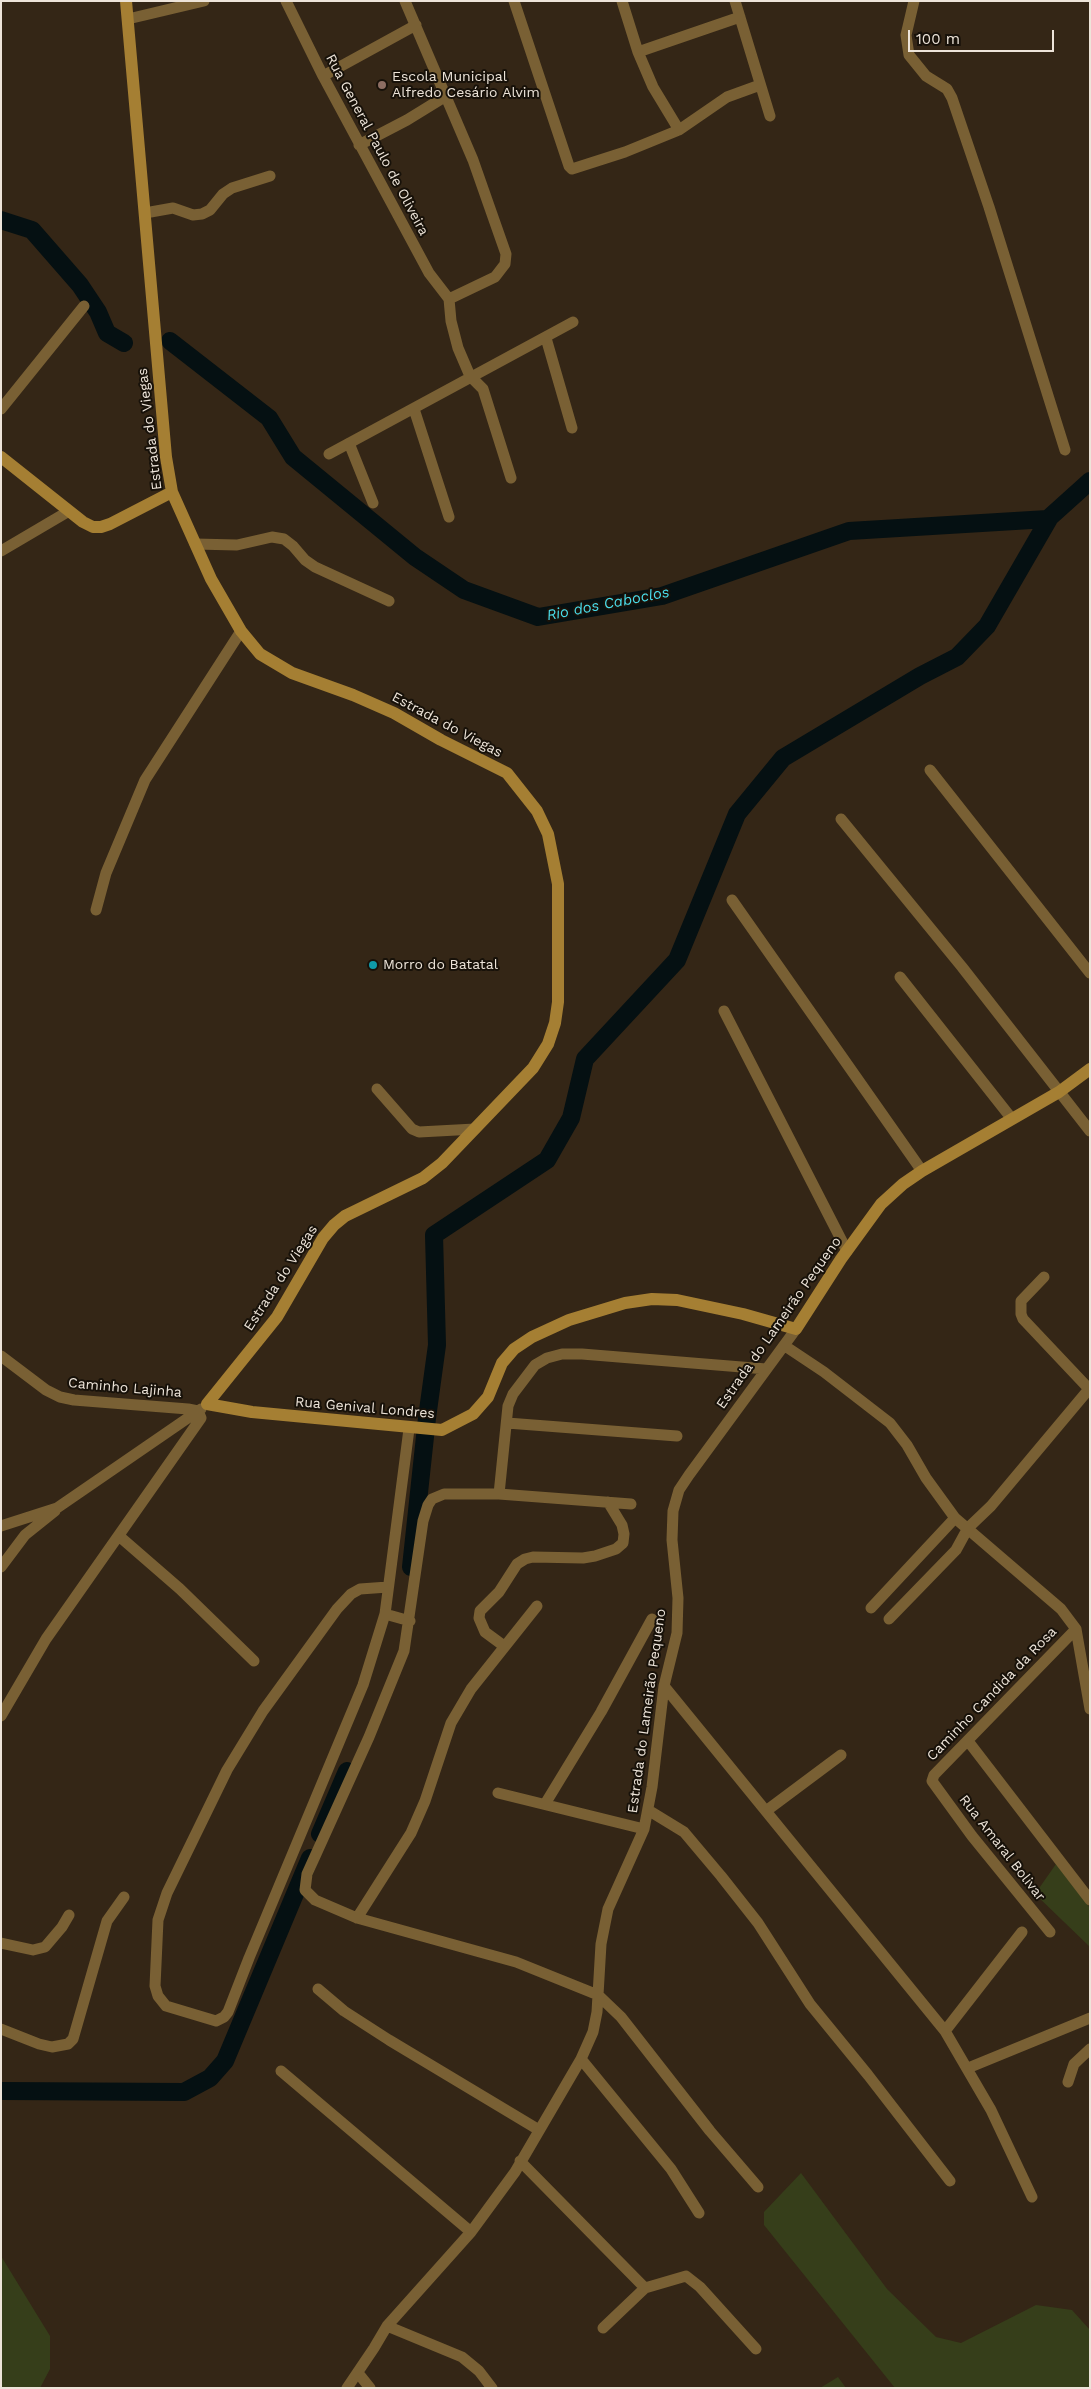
<!DOCTYPE html>
<html>
<head>
<meta charset="utf-8">
<style>
  body { margin:0 }
  #map { position:relative; width:1091px; height:2389px; overflow:hidden; background:#342616; font-family:"Work Sans",sans-serif }
  canvas { display:block }
  .frame { position:absolute; inset:0; border:2px solid #ede4d9; pointer-events:none }
  .scale { position:absolute; left:908px; top:30px; width:146px; height:22px; box-sizing:border-box; border:2px solid #ede4d9; border-top:0; padding-left:6px; font-size:15px; line-height:18px; white-space:nowrap; color:#ede4d9; -webkit-text-stroke:4px #171109; paint-order:stroke }
</style>
</head>
<body>
<div id="map">
<canvas width="1091" height="2389"></canvas>
<div class="frame"></div>
<div class="scale">100 m</div>
</div>
<script>
const g = document.querySelector('canvas').getContext('2d');
g.lineJoin = 'round';
function fillPath(path, color) { g.fillStyle = color; g.fill(path, 'evenodd'); }
const poly = rows => new Path2D(rows.map(r => 'M' + r).join(''));
function strokePath(path, color, width, dash) { g.strokeStyle = color; g.lineWidth = width; g.lineCap = dash ? 'butt' : 'round'; g.setLineDash(dash || []); g.stroke(path); }
function drawText(font, color, halo, rows, align = 'center') {
  g.font = font + ' "Work Sans",sans-serif'; g.lineWidth = 4; g.setLineDash([]); g.textBaseline = 'middle'; g.strokeStyle = halo; g.fillStyle = color; for (const [text, x, y, turn = 0] of rows) {
    g.save(); g.translate(x, y); g.rotate((+turn || 0) * Math.PI / 180); g.textAlign = isNaN(turn) ? turn : align; if (halo) g.strokeText(text, 0, 0); g.fillText(text, 0, 0); g.restore();
  }
}
const green = poly([
  [1056,1864,1090,1908,1090,1947,1035,1894],
  [801,2173,887,2289,936,2337,961,2343,1036,2305,1072,2310,1090,2330,1090,2388,895,2388,764,2225,764,2212],
  [1,2256,50,2336,50,2369,40,2388,1,2388],
  [838,2377,846,2388,820,2388]
]);
const river = poly([
  [1,220,32,230,80,285,98,312,107,333,124,343],
  [170,341,269,418,293,457,415,557,464,590,538,617,662,596,849,531,1048,519],
  [411,1567,427,1418,437,1345,434,1235,547,1160,571,1118,585,1059,677,960,737,814,783,758,920,676,957,657,987,626,1050,517,1090,481],
  [320,1834,347,1771],
  [1,2091,184,2092,210,2078,225,2061,310,1858]
]);
const street = poly([
  [286,1,323,76,429,273,449,299],
  [405,1,473,160,506,254,505,264,495,277,449,299],
  [514,1,569,166,572,169,625,152,679,130,727,97,760,85],
  [622,1,638,52,653,87,679,130],
  [735,1,770,116],
  [914,1,906,35,909,55,926,76,947,89,952,98,989,207,1065,450],
  [128,19,204,1],
  [638,52,740,17],
  [323,76,416,25],
  [359,145,407,120,446,96],
  [145,213,173,208,193,215,202,214,210,210,223,194,232,188,270,176],
  [449,299,451,321,458,348,470,376,483,389,511,478],
  [546,338,572,428],
  [1,409,84,306],
  [414,409,449,517],
  [349,443,373,503],
  [329,454,573,322],
  [195,544,237,545,272,537,284,539,293,546,305,560,315,567,389,601],
  [1,551,69,511],
  [930,770,1090,973],
  [841,819,962,967,1090,1131],
  [732,900,922,1171],
  [96,910,106,873,145,780,241,631],
  [900,977,1012,1119],
  [724,1011,847,1251],
  [377,1089,412,1129,419,1132,475,1129],
  [1044,1277,1021,1301,1021,1314,1023,1319,1090,1390],
  [785,1346,824,1372,890,1423,907,1445,926,1478,955,1518,1061,1609,1076,1629,1090,1709],
  [1,1356,46,1390,60,1397,74,1400,188,1409,198,1411,201,1418,46,1639,1,1716],
  [507,1423,677,1436],
  [499,1494,508,1406,513,1394,535,1365,547,1358,562,1354,582,1354,766,1369],
  [631,1504,499,1494,444,1494,432,1499,428,1505,423,1521,404,1651,369,1737,307,1874,305,1890,315,1900,357,1918,516,1962,598,1995,621,2017,710,2131,758,2187],
  [1,1526,57,1508,201,1409],
  [119,1536,180,1589,254,1661],
  [1,1567,25,1535,55,1511],
  [388,1587,360,1589,351,1594,337,1609,263,1711,227,1770,167,1893,158,1920,155,1986,158,1996,166,2006,216,2021,224,2017,228,2012,249,1958,363,1685,385,1614,409,1429],
  [871,1608,955,1518],
  [385,1614,410,1621],
  [889,1619,956,1550,968,1528,991,1506,1089,1389],
  [504,1646,485,1632,479,1618,480,1611,499,1592,517,1564,525,1559,533,1557,583,1558,595,1556,616,1549,623,1543,624,1534,622,1525,608,1502],
  [664,1686,945,2031,991,2110,1032,2197],
  [968,1741,1090,1900],
  [498,1793,644,1829],
  [545,1804,601,1712,652,1619],
  [648,1810,684,1832,721,1876,758,1923,810,2004,868,2075,950,2181],
  [766,1811,841,1755],
  [357,1918,411,1833,425,1801,451,1723,471,1689,537,1606],
  [1050,1932,972,1836,932,1781,934,1775,1076,1629],
  [1,1943,33,1950,45,1947,62,1927,69,1915],
  [318,1989,344,2011,389,2040,539,2130],
  [1,2029,39,2044,52,2047,68,2044,73,2039,107,1921,124,1897],
  [945,2031,1022,1932],
  [581,2059,671,2169,699,2213],
  [968,2068,1090,2018],
  [281,2071,471,2232],
  [1068,2082,1074,2064,1090,2049],
  [520,2161,645,2288],
  [387,2326,462,2357,479,2371,492,2388],
  [603,2328,645,2288,686,2276,700,2287,756,2349],
  [358,2373,370,2388],
  [347,2388,374,2348,387,2326,471,2232,515,2172,581,2059,593,2032,597,2012,601,1944,608,1909,644,1829,652,1787,664,1686,677,1633,678,1598,672,1540,673,1511,679,1490,689,1475,796,1329]
]);
const secondary = poly([
  [126,1,166,457,172,492,211,579,241,631,260,654,292,673,353,695,394,713,441,740,507,773,537,811,548,834,558,884,558,1002,555,1023,548,1044,533,1068,442,1163,423,1178,345,1216,334,1225,323,1238,277,1317,207,1404],
  [1,457,83,522,93,527,101,527,110,524,172,492],
  [207,1404,252,1412,442,1430,473,1414,488,1397,502,1363,514,1349,532,1337,569,1320,625,1303,652,1299,677,1300,743,1314,796,1329,841,1259,881,1204,903,1184,922,1171,1059,1092,1090,1069]
]);
const markers = [
  [382,85,5,"#8d6e63"],
  [373,965,5,"#0f9aa8"]
];
const poiNames = [
  ["Escola Municipal",392,77],
  ["Alfredo Cesário Alvim",392,93],
  ["Morro do Batatal",383,965]
];
const streetNames = [
  ["Rua General Paulo de Oliveira",377,145,62],
  ["Estrada do Viegas",150,429,-97],
  ["Estrada do Viegas",447,725,28],
  ["Estrada do Viegas",281,1278,-57],
  ["Estrada do Lameirão Pequeno",779,1323,-55],
  ["Caminho Lajinha",125,1388,5],
  ["Rua Genival Londres",365,1408,5],
  ["Caminho Candida da Rosa",992,1694,-46],
  ["Estrada do Lameirão Pequeno",647,1711,-82],
  ["Rua Amaral Bolivar",1002,1848,52]
];
const waterNames = [
  ["Rio dos Caboclos",608,604,-11]
];
fillPath(green, '#363e1a');
strokePath(river, '#051012', 18);
strokePath(street, '#796034', 11);
strokePath(secondary, '#a57f33', 12);
for (const [x, y, r, color] of markers) { const dot = new Path2D(); dot.arc(x, y, r, 0, 2 * Math.PI); g.fillStyle = color; g.fill(dot); strokePath(dot, '#171109', 2); }
drawText('14px', '#ede4d9', '#171109', poiNames, 'left');
drawText('14px', '#ede4d9', '#171109', streetNames);
drawText('italic 15px', '#4addeb', '#171109', waterNames);
</script>
</body>
</html>
